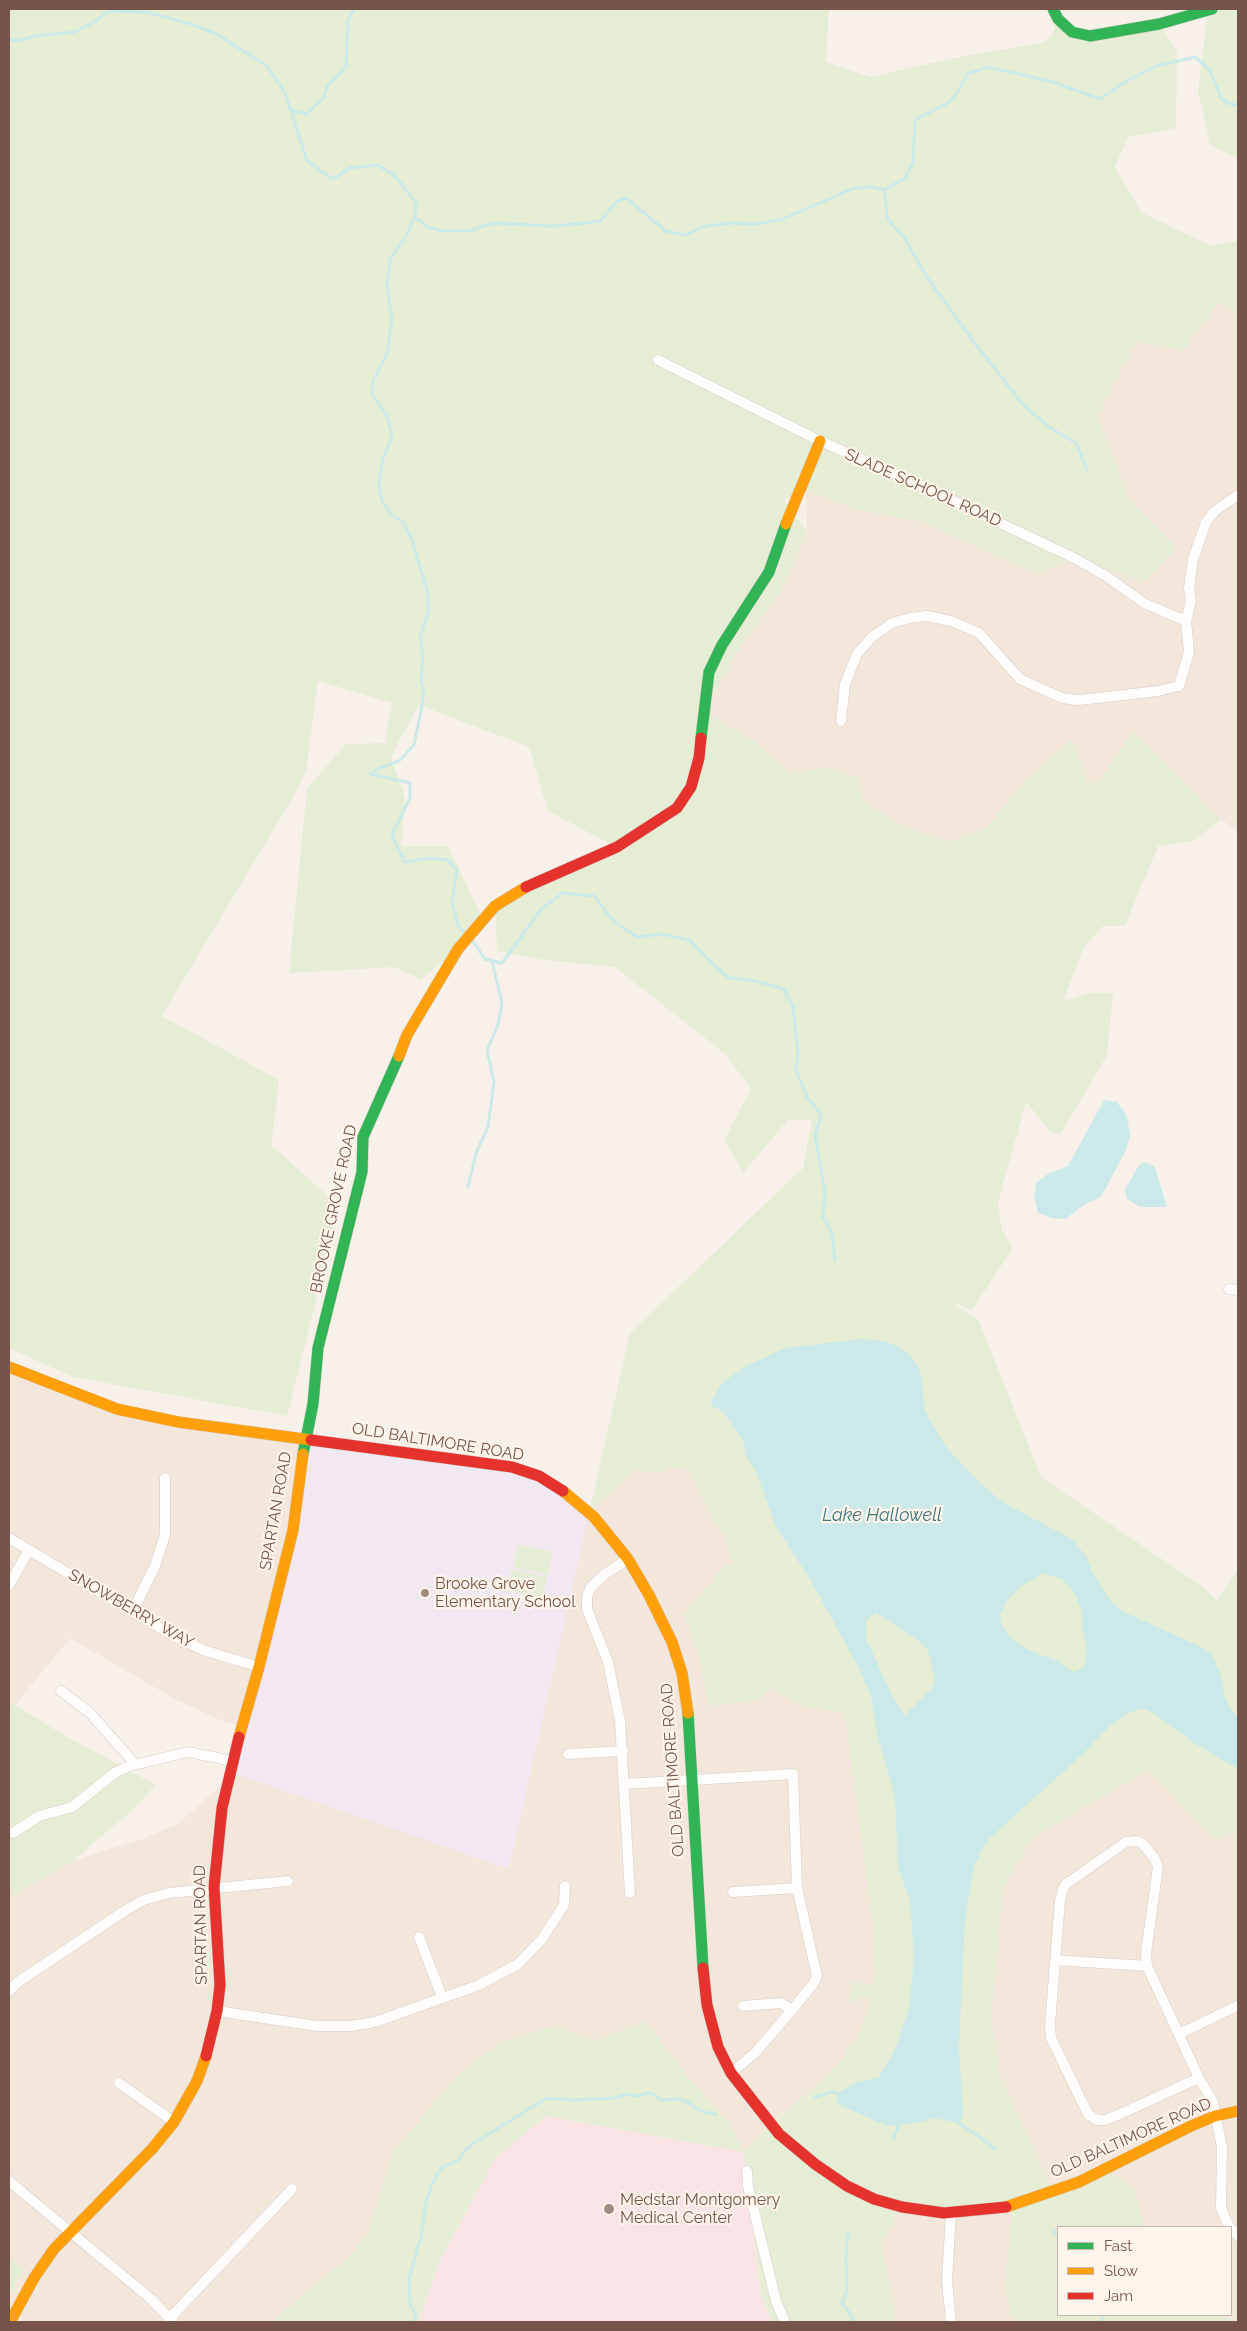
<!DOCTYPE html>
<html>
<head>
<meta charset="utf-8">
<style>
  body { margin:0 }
  #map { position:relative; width:1247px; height:2331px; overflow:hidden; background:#f7f1ea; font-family:Raleway,sans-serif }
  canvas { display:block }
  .frame { position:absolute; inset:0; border:10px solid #775449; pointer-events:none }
  .legend { position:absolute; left:1057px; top:2226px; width:175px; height:90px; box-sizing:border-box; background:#fff5eb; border:1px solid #c9b5aa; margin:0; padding:6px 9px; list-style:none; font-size:15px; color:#775449 }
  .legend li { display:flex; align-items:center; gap:10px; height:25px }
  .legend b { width:25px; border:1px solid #c9b5aa }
</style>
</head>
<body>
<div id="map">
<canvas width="1247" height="2331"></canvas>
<div class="frame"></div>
<ul class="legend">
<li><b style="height:6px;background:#30b455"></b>Fast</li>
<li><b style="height:6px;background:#ff9f0a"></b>Slow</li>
<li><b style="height:6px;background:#e5322d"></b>Jam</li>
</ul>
</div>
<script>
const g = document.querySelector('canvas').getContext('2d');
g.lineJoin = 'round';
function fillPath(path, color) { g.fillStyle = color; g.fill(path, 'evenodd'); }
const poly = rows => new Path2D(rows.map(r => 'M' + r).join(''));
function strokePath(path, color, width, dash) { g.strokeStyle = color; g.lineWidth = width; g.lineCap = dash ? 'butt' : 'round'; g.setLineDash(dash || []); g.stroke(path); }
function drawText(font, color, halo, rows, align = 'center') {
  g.font = font + ' Raleway,sans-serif'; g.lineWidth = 4.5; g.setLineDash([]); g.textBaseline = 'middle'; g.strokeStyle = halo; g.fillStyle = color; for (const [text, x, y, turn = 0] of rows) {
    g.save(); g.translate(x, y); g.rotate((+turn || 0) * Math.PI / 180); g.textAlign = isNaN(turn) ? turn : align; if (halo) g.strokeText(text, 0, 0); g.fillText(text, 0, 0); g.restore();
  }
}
const residential = poly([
  [1217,299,1238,311,1238,830,1221,820,1099,782,1087,781,1072,740,1026,780,987,827,952,842,902,826,864,800,858,778,825,767,790,774,753,740,705,713,737,652,782,590,807,531,806,490,863,510,923,522,1038,574,1074,558,1176,548,1130,500,1097,416,1136,342,1184,350],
  [9,1367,117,1409,305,1438,247,1727,222,1721,175,1699,70,1638,15,1705,9,1701],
  [638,1465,689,1469,708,1510,727,1540,737,1584,801,1706,845,1713,874,1932,875,1975,870,2004,861,2029,847,2053,825,2078,772,2123,744,2152,729,2124,688,2077,646,2022,597,2040,576,2034,563,2027,499,2043,458,2075,394,2151,367,2235,347,2259,313,2286,272,2322,9,2322,9,2297,24,2270,9,2259,9,1897,73,1861,145,1838,178,1824,219,1787,230,1772,589,1513],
  [1148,1769,1215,1839,1238,1830,1238,2322,1217,2315,1231,2315,1231,2227,1143,2227,1135,2189,1053,2191,1000,2075,991,2017,1003,1888,1033,1837],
  [1013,2206,1005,2288,1011,2313,1018,2322,894,2322,894,2307,881,2246,902,2207]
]);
const education = poly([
  [305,1438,512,1467,589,1513,509,1869,230,1772,244,1736]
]);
const medical = poly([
  [546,2116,744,2152,761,2296,774,2322,419,2322,440,2260,496,2157]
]);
const green = poly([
  [9,9,829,9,826,62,870,77,959,57,1042,43,1052,35,1058,19,1072,32,1159,24,1177,52,1176,128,1128,137,1115,167,1141,212,1211,246,1238,241,1238,313,1218,303,1184,350,1136,342,1097,416,1130,500,1176,548,1144,582,1074,558,1038,574,923,522,859,510,806,490,783,500,807,531,782,590,737,652,705,713,753,740,790,774,825,767,858,778,864,801,902,826,952,842,987,827,1026,780,1072,739,1087,781,1099,782,1133,731,1221,820,1193,841,1158,846,1125,926,1103,926,1084,947,1063,1001,1089,993,1113,993,1107,1055,1060,1135,1051,1132,1026,1102,998,1203,1002,1231,1013,1248,972,1310,950,1301,979,1321,1041,1477,1200,1585,1217,1600,1238,1570,1238,1830,1215,1839,1148,1770,1033,1837,1003,1888,991,2017,1000,2075,1053,2191,1105,2169,1135,2189,1143,2227,1058,2227,1058,2315,1217,2315,1238,2322,1018,2322,1011,2314,1005,2288,1013,2207,902,2207,881,2246,894,2307,894,2322,772,2322,761,2296,744,2152,546,2116,496,2157,440,2260,419,2322,272,2322,313,2286,347,2259,367,2235,394,2151,458,2075,499,2043,547,2028,563,2027,576,2034,597,2040,646,2022,688,2077,729,2124,744,2152,772,2124,825,2078,847,2053,861,2029,870,2004,875,1975,874,1932,845,1713,801,1706,770,1688,760,1700,709,1706,699,1655,684,1614,725,1565,733,1566,727,1540,708,1510,689,1469,668,1467,665,1472,633,1471,589,1513,630,1333,803,1168,812,1120,788,1120,743,1173,724,1140,751,1089,725,1054,615,967,544,960,497,951,495,906,616,847,548,811,529,747,419,705,391,756,405,798,401,846,448,846,483,920,458,949,421,979,394,967,289,973,307,788,346,744,385,743,392,703,318,681,306,771,291,801,162,1016,279,1080,271,1145,339,1206,287,1416,73,1377,9,1348],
  [1212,9,1238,9,1238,159,1210,144,1198,91,1208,11],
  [518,1544,553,1552,548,1575,513,1567],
  [512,1569,547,1577,542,1599,507,1591],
  [9,1701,62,1734,156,1785,129,1813,73,1861,9,1897],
  [852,1982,872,1984,870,1998,860,1998,859,2002,850,2001],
  [9,2259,24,2269,9,2297]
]);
const water = poly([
  [1104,1100,1117,1102,1127,1116,1130,1136,1126,1150,1101,1197,1087,1203,1065,1219,1052,1218,1038,1213,1034,1196,1036,1183,1048,1174,1068,1166],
  [1146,1162,1155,1167,1167,1207,1140,1207,1127,1199,1125,1190,1139,1165],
  [861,1339,886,1341,907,1352,917,1365,921,1375,925,1411,946,1447,976,1479,1002,1502,1072,1539,1086,1556,1093,1574,1112,1603,1124,1612,1201,1647,1211,1653,1221,1676,1224,1695,1231,1710,1238,1718,1238,1769,1194,1743,1155,1714,1145,1709,1136,1710,1127,1714,1110,1725,1084,1753,990,1838,983,1847,974,1867,965,1920,959,2045,963,2115,959,2123,934,2118,917,2123,887,2126,837,2104,837,2093,858,2082,879,2077,896,2047,909,2007,914,1958,912,1929,910,1901,898,1868,895,1797,877,1734,871,1697,861,1672,810,1579,777,1529,755,1469,745,1455,744,1442,722,1411,712,1406,712,1400,723,1382,748,1365,786,1348],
  [1044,1573,1063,1580,1073,1590,1082,1611,1082,1628,1087,1649,1084,1667,1079,1670,1073,1672,1057,1661,1026,1649,1010,1637,1001,1624,1000,1614,1007,1601,1021,1586],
  [876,1613,917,1640,928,1650,935,1680,932,1688,905,1715,893,1698,866,1638,866,1620]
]);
const stream = poly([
  [9,39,17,41,36,36,75,32,96,21,108,11,146,12,191,24,218,35,267,66,285,93,307,161,333,179,349,168,378,165,395,176,416,203,415,217,406,236,390,260,387,288,392,319,387,354,373,381,372,394,386,414,392,435,382,462,379,485,382,501,391,515,402,521,412,540,427,590,429,611,420,636,423,657,421,681,424,695,414,745,399,761,379,768,370,774,410,783,410,798,392,835,404,862,430,858,448,860,457,870,452,903,458,926,466,934],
  [290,110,306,114,323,98,328,85,346,67,348,20,354,9],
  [884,190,888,220,904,237,926,276,973,341,1024,406,1052,429,1076,443,1087,470],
  [415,217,428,227,442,231,468,231,494,223,552,226,587,223,600,221,616,202,626,198,666,231,685,235,703,227,728,223,757,224,783,219,854,188,873,187,884,190,905,178,913,163,915,120,948,103,959,90,967,74,988,67,1053,82,1100,99,1127,81,1156,66,1195,57,1210,70,1221,98,1227,103,1238,105],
  [472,940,485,959,502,963,542,908,563,893,594,896,614,922,637,937,663,934,691,941,711,963,729,978,756,981,784,989,793,1007,798,1054,796,1070,806,1095,821,1115,815,1136,825,1191,823,1217,832,1233,835,1260],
  [468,1187,476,1153,488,1127,494,1082,487,1050,498,1025,502,1003,492,961],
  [815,2097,831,2092,837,2093],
  [959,2123,996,2149],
  [893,2138,899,2126],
  [1053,2231,1058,2235],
  [848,2232,846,2256,847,2291,842,2303,852,2316,852,2322],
  [414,2322,416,2315,411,2308,409,2296,409,2278,421,2237,426,2202,432,2184,441,2168,458,2160,466,2149,474,2143,547,2098,572,2100,615,2098,627,2094,638,2096,648,2093,654,2094,660,2100,677,2099,686,2101,701,2111,717,2115],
  [1101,2322,1104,2315]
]);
const street = poly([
  [658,360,820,441,907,479,1074,558,1106,576,1144,603,1186,621],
  [841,721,845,684,857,654,872,637,892,623,910,618,927,616,951,621,979,633,1020,679,1062,698,1077,700,1098,698,1158,691,1179,686,1189,652,1186,621,1191,601,1189,588,1193,559,1206,522,1215,511,1238,495],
  [1229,1289,1238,1290],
  [9,1538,170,1634,203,1650,259,1667],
  [628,1559,605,1574,591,1587,587,1597,587,1609,608,1662,620,1721,630,1893],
  [9,1585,29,1550],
  [132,1612,155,1566,165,1535,165,1478],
  [61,1691,90,1713,135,1764],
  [568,1754,623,1751],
  [625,1784,793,1774,797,1888,817,1976,814,1983,792,2010,755,2053,731,2073],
  [13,1833,39,1816,72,1807,116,1772,130,1766,188,1752,233,1761],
  [733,1892,797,1888],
  [419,1937,442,1997],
  [1055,1960,1147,1966],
  [9,1991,18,1982,126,1910,144,1900,169,1893,288,1881],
  [743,2006,781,2003,792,2010],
  [217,2011,317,2026,351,2026,375,2022,479,1985,518,1964,542,1939,564,1905,565,1886],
  [1179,2034,1237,2006],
  [1199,2078,1118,2115,1105,2120,1097,2120,1088,2114,1051,2038,1050,2025,1060,1901,1063,1889,1066,1884,1126,1842,1136,1841,1142,1843,1155,1859,1158,1867,1146,1953,1147,1966,1199,2078,1213,2102,1222,2147,1221,2208,1229,2227],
  [119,2083,174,2122],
  [747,2171,748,2186,776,2301,785,2322],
  [9,2181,151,2299,173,2322],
  [951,2212,947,2281,951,2322],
  [1231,2229,1238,2236],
  [171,2317,292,2189]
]);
const fast = poly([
  [1053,9,1058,19,1072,32,1090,36,1159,24,1212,9],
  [701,738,709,672,722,645,769,572,786,524],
  [303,1454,313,1404,318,1348,362,1172,363,1137,399,1056],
  [688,1713,703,1968]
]);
const slow = poly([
  [786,524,820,441],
  [399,1056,407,1035,458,949,495,906,526,887],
  [9,1367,117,1409,178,1422,311,1440],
  [563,1491,594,1517,628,1559,649,1595,672,1642,682,1673,688,1713],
  [239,1737,259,1667,293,1530,303,1454],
  [1006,2207,1079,2182,1191,2126,1215,2116,1238,2111],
  [10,2322,34,2278,54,2249,152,2149,174,2122,197,2081,206,2056]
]);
const jam = poly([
  [526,887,617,847,677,808,691,787,699,758,701,738],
  [311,1440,512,1467,539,1476,563,1491],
  [703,1968,707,2005,718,2047,731,2073,779,2134,815,2164,847,2186,874,2199,902,2207,944,2213,1006,2207],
  [206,2056,217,2011,220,1985,214,1887,222,1808,239,1737]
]);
const markers = [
  [425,1593,5,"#a48b81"],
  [609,2209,6,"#a48b81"]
];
const streetNames = [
  ["SLADE SCHOOL ROAD",923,488,24],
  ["BROOKE GROVE ROAD",334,1209,-78],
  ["OLD BALTIMORE ROAD",438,1442,9],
  ["SPARTAN ROAD",276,1511,-80],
  ["SNOWBERRY WAY",131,1609,30],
  ["OLD BALTIMORE ROAD",673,1770,-94],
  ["SPARTAN ROAD",201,1925,-91],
  ["OLD BALTIMORE ROAD",1131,2138,-24]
];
const poiNames = [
  ["Brooke Grove",435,1584],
  ["Elementary School",435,1602],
  ["Medstar Montgomery",620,2200],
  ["Medical Center",620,2218]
];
const waterNames = [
  ["Lake Hallowell",882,1516]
];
fillPath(residential, '#f3e6da');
fillPath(education, '#f2e8f2');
fillPath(medical, '#f9e3e4');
fillPath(green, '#e5eed4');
fillPath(water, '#cbe9e8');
strokePath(stream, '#cbe9e8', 3);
strokePath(street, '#d6ccc7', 11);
strokePath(fast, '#d6ccc6', 12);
strokePath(slow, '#d6ccc6', 12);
strokePath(jam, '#d6ccc6', 12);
strokePath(street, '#fefdfc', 10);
strokePath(fast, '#30b455', 11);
strokePath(slow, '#ff9f0a', 11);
strokePath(jam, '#e5322d', 11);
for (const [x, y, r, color] of markers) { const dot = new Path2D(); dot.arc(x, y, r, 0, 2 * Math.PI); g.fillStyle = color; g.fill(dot); strokePath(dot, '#fff5eb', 2); }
drawText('16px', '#775449', '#fff5eb', streetNames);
drawText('16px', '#775449', '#fff5eb', poiNames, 'left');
drawText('italic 18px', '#3c787c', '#fff5eb', waterNames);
</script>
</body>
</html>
